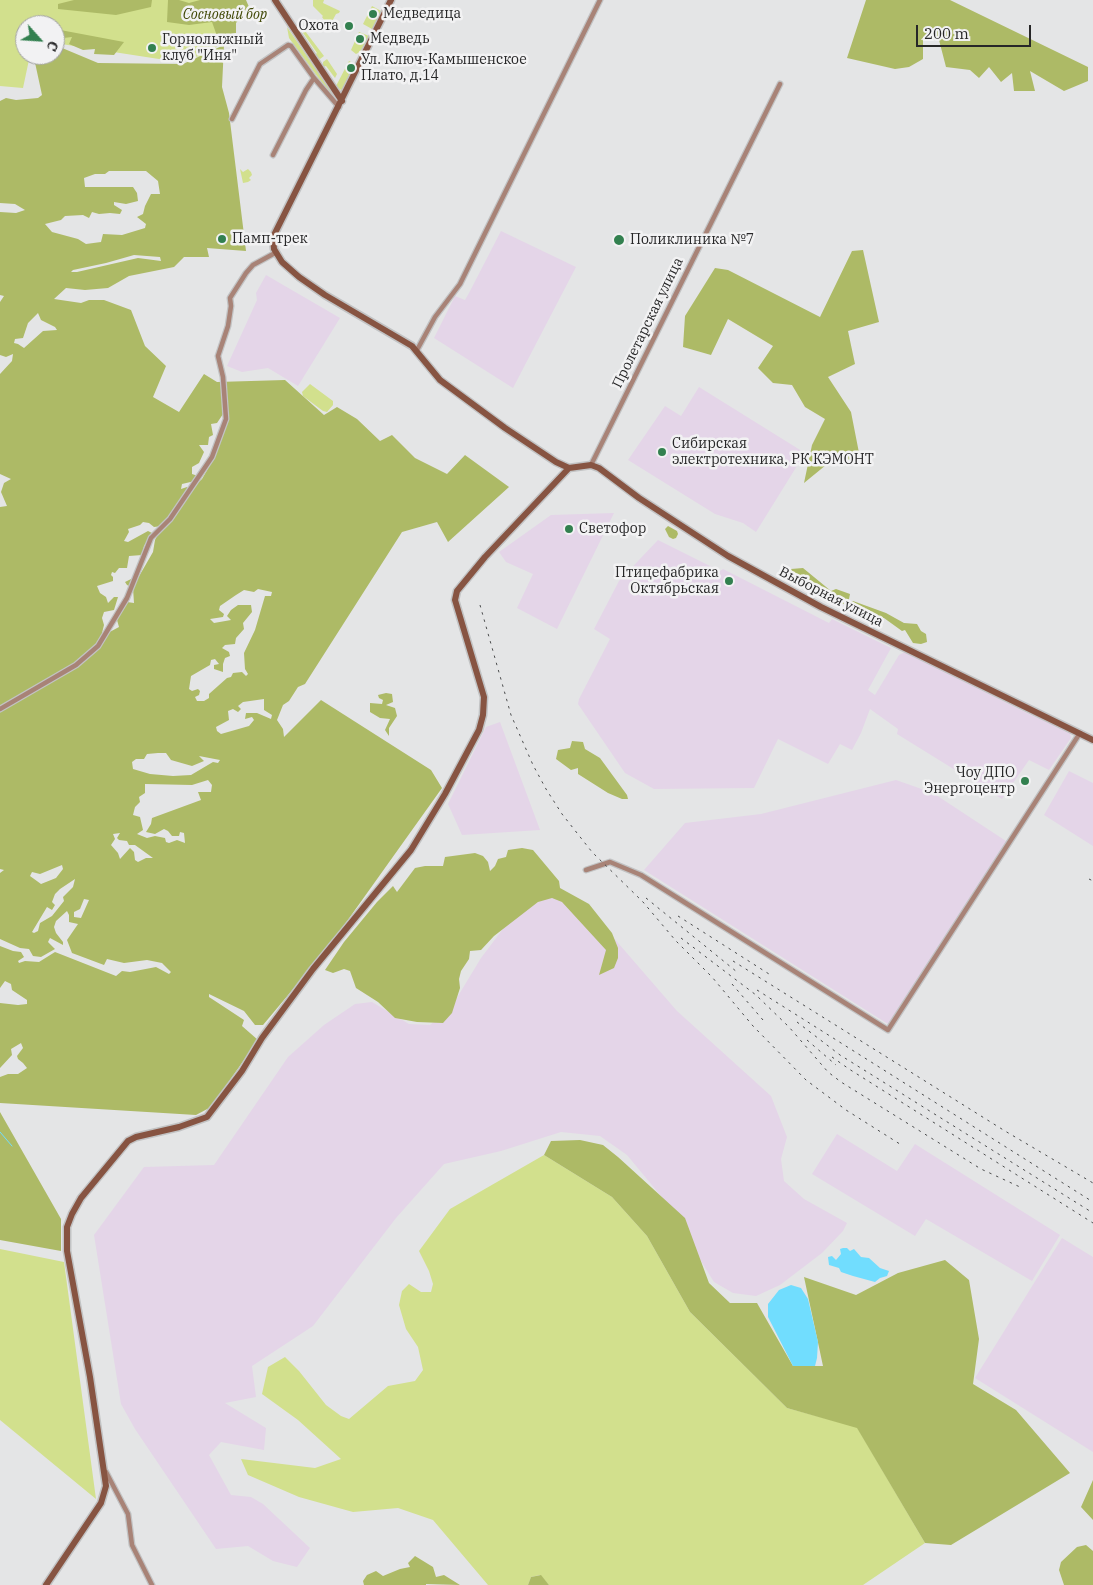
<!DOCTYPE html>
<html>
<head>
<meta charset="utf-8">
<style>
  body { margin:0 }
  #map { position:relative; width:1093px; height:1585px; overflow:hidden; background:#e4e5e6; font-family:"IBM Plex Serif",serif }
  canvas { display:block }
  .north { position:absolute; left:15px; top:15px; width:50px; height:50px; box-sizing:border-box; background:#f2f2f3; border:1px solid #a1a1a2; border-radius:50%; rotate:116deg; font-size:14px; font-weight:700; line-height:20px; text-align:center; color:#272728 }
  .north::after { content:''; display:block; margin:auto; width:18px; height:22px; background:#32804f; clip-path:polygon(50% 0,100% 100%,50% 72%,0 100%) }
  .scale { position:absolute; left:916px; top:25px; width:115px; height:22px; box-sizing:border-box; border:2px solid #272728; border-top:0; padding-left:6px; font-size:15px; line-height:18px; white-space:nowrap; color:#272728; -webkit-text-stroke:4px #f2f2f3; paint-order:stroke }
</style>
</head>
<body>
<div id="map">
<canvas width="1093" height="1585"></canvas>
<div class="north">С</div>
<div class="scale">200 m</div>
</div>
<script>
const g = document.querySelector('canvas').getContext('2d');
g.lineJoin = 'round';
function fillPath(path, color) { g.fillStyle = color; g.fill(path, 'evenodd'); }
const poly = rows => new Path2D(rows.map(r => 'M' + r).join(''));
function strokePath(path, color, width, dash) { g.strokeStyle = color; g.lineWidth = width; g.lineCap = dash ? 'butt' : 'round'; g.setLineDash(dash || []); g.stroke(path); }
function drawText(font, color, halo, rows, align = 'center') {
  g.font = font + ' "IBM Plex Serif",serif'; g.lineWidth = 5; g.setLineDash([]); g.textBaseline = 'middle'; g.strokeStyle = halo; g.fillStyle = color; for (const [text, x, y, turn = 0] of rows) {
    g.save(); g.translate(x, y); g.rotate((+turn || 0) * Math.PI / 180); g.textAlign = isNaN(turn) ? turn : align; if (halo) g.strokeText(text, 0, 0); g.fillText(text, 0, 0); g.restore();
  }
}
const industrial = poly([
  [501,231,576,267,513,388,434,338,455,296,465,300,469,293],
  [266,275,340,318,298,386,268,368,242,372,227,366,257,300,256,293],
  [699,387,805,453,756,532,743,523,715,514,628,460,665,406,681,416],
  [614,513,557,629,517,608,533,574,506,562,499,552,551,515],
  [658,540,720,571,723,569,829,623,832,619,891,648,868,690,875,695,899,655,905,652,1029,714,1056,726,1070,733,1071,738,1049,770,1029,760,1002,799,897,734,898,729,870,709,861,733,852,750,840,744,828,764,778,739,754,788,654,789,625,773,578,704,579,699,610,639,594,629,619,581],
  [500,722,540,830,462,835,448,804,486,727],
  [1069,771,1093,783,1093,846,1044,815],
  [896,780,933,793,1009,843,888,1024,644,870,685,823,761,814],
  [557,890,580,899,677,1011,771,1096,787,1137,781,1159,784,1181,804,1199,847,1223,843,1231,822,1253,780,1285,756,1296,733,1293,714,1282,701,1261,680,1219,627,1155,600,1136,561,1132,501,1151,444,1164,396,1218,313,1326,252,1366,256,1397,225,1403,266,1428,264,1450,221,1442,209,1455,231,1495,251,1497,263,1504,310,1548,297,1567,273,1561,248,1546,216,1549,135,1429,121,1404,94,1235,144,1167,214,1165,288,1057,324,1025,355,1004,372,1002,409,1024,430,1025,452,1006,481,958,509,921],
  [837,1134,897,1171,915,1144,1060,1235,1032,1281,926,1219,915,1236,812,1174],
  [1062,1238,1093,1257,1093,1452,975,1378]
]);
const green = poly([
  [0,0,213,0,232,33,206,56,159,59,55,43,55,25,25,25,25,55,30,55,23,88,0,86],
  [313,0,324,0,323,3,340,11,339,13,336,14,329,27,322,17,323,16,313,6],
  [372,6,383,12,372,29,363,24],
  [287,27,333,94,334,99,289,38],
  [302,27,324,56,320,59,314,55,317,53,301,30],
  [359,32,369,36,360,52,356,54,351,50],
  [327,59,337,74,335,78,326,66,323,67,323,62],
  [349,61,351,62,347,72,350,75,344,89,341,90,336,86],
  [240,169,243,172,248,169,251,172,252,175,249,178,251,180,248,182,243,183],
  [310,384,333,401,333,405,327,412,323,411,303,396,302,392],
  [544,1155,612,1197,647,1236,690,1312,787,1408,857,1427,925,1543,863,1585,549,1585,540,1575,531,1577,528,1585,488,1585,433,1520,398,1508,353,1512,299,1497,248,1475,241,1459,315,1468,341,1459,298,1420,262,1394,268,1367,285,1357,299,1371,326,1405,341,1416,349,1419,388,1386,415,1381,423,1370,418,1347,406,1329,399,1305,402,1291,409,1284,421,1292,431,1292,433,1284,429,1271,419,1251,450,1209],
  [0,1249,64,1262,96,1499,0,1420]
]);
const forest = poly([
  [74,0,152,0,151,7,116,15,58,9,58,4],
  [168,0,179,0,189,3,200,0,246,0,249,7,236,23,236,33,217,36,212,22,189,25,167,22],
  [866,0,950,0,1088,67,1088,81,1064,91,1030,71,1035,91,1014,91,1012,73,1001,82,989,67,979,78,970,70,946,67,939,40,923,38,923,59,909,67,895,69,847,58],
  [55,29,124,42,114,55,94,54,95,49,83,50,69,44,72,37,55,39],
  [55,45,98,63,183,64,224,45,222,87,229,113,246,251,207,248,209,257,184,257,174,267,129,276,108,288,85,290,66,288,54,299,81,303,89,300,104,300,131,310,145,346,166,366,153,397,179,412,204,374,217,382,285,380,324,415,337,407,357,419,380,441,392,435,415,458,447,474,465,455,509,487,448,542,437,522,402,532,305,684,298,687,289,701,283,705,277,720,283,729,284,737,321,700,431,770,442,788,330,945,263,1025,255,1025,244,1011,209,994,209,997,244,1020,242,1026,258,1040,211,1107,196,1115,0,1103,0,1077,8,1074,18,1074,27,1068,23,1063,18,1059,17,1056,23,1048,21,1043,11,1049,12,1055,0,1068,0,1003,18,1005,27,1004,27,1000,12,990,11,984,5,981,0,988,0,946,13,951,21,952,24,957,18,961,19,963,25,961,39,962,55,952,116,976,122,971,130,972,156,967,169,974,171,972,162,963,147,960,124,963,107,959,104,965,72,953,67,940,78,924,69,922,69,915,67,911,56,921,54,927,56,933,63,942,63,945,50,938,48,942,55,949,41,957,33,956,29,949,20,948,0,939,0,873,4,870,0,869,0,507,7,506,1,492,4,483,11,479,0,474,0,374,12,361,13,354,6,357,0,355,0,302,4,296,0,295,0,212,16,213,25,210,15,204,0,203,0,101,6,98,16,100,38,98,42,95,34,58,37,55,55,55],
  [109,171,146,171,158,181,160,194,151,194,145,206,143,214,137,217,146,224,145,228,122,235,103,234,101,242,86,244,78,239,52,232,45,224,61,220,65,216,83,215,89,218,92,212,99,214,110,213,120,214,122,210,114,205,114,202,126,204,138,201,137,193,133,187,85,187,84,178,95,174,105,174],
  [134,255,160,257,161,261,138,258,77,272,71,272,73,270,106,263],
  [38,313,41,320,55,327,57,330,43,331,24,348,18,344,14,343,15,339,23,338,28,323],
  [223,414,228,416,210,465,202,479,188,492,187,487,181,489,182,484,199,480,198,476,192,474,192,467,199,463,204,452,199,445,208,445,209,437,213,435,211,424,217,423],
  [143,522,149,523,154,527,162,526,155,540,153,552,138,578,131,579,125,582,127,585,133,588,134,603,127,602,126,598,117,620,119,627,104,635,102,633,104,625,102,618,104,612,114,610,118,597,114,597,108,603,106,597,100,593,97,586,113,581,113,577,111,575,112,572,115,573,119,568,127,568,129,556,142,555,144,546,152,533,148,531,128,542,124,541,129,532,128,529,140,525],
  [258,589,272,592,271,596,265,596,255,630,244,653,245,669,248,674,246,676,242,672,233,673,231,677,227,678,209,694,209,698,204,701,197,701,195,697,199,695,200,691,198,689,192,691,189,689,191,676,210,665,211,660,215,659,219,664,214,665,214,669,223,672,223,664,225,658,230,656,229,652,222,648,225,645,235,644,236,638,244,629,243,623,252,612,251,605,238,605,231,610,227,616,231,620,214,623,210,619,223,617,224,614,219,610,220,606,236,595,244,590,254,592],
  [264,699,264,710,272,715,271,719,257,713,246,713,245,719,252,717,254,720,249,726,221,734,217,731,216,727,229,720,228,711,233,709,238,712,241,709,238,706,243,702],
  [158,753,166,753,171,760,192,766,204,761,199,756,220,760,218,763,213,762,191,775,173,776,150,774,133,769,132,762,136,759,144,759,147,754],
  [208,780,212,785,211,792,198,792,201,800,152,818,151,824,146,832,155,834,164,829,168,831,172,836,179,836,180,832,184,833,185,843,177,840,169,843,166,842,165,838,155,836,147,838,137,834,143,830,140,817,133,815,135,807,140,802,139,797,145,793,145,784,192,785],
  [120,833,117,838,119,840,127,841,129,845,135,845,153,858,146,858,138,862,135,860,134,852,130,848,120,859,118,853,111,845,115,839,113,834],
  [62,865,63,869,56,878,41,884,30,876,32,872,40,874],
  [75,879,73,887,63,897,64,901,52,916,40,923,38,931,34,933,32,932,47,907,52,910,55,905,52,902,55,894,60,889],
  [84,899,89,900,81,918,74,917,74,912,80,909],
  [863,250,879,322,848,331,855,364,828,377,851,412,861,463,837,456,804,483,812,445,825,419,805,407,792,385,773,383,758,368,773,346,728,319,711,355,683,347,685,316,715,268,728,270,820,317,852,251],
  [668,526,677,531,678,534,676,538,673,539,669,537,665,529],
  [803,568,831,591,836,589,850,594,849,599,843,604,833,598,820,597,804,582,801,586,796,583,791,569],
  [853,601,886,613,904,623,917,624,921,631,926,634,927,642,921,644,913,643,905,630,902,631,884,618,878,618,865,615,851,607,851,602],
  [386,693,392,694,393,702,386,705,395,708,397,716,389,728,389,736,385,730,390,719,380,718,370,712,370,703,382,704,383,700,379,698,378,695],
  [572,741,583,742,585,749,600,758,627,795,628,799,622,799,608,793,578,774,578,768,571,770,556,759,558,750,570,748],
  [522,848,533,850,559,881,560,888,589,904,612,933,618,948,618,958,614,968,599,975,606,950,562,902,552,898,538,902,494,936,481,950,470,951,469,959,461,971,459,979,460,988,452,1013,443,1023,417,1022,395,1018,378,1002,356,988,350,971,344,969,333,973,325,970,344,942,377,902,393,886,397,892,415,868,425,866,443,866,445,857,475,853,483,856,488,862,490,871,495,866,498,859,506,857,508,850],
  [0,1112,61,1219,61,1251,0,1240],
  [580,1140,603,1145,618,1157,685,1218,709,1283,730,1303,757,1303,793,1366,823,1366,804,1277,856,1295,898,1273,945,1260,969,1280,979,1339,973,1384,1016,1410,1070,1473,951,1545,925,1543,857,1428,787,1408,690,1312,647,1236,612,1197,544,1155,551,1141],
  [1093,1480,1093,1520,1081,1507],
  [1086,1545,1093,1551,1093,1585,1064,1585,1059,1570,1061,1562,1077,1547],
  [415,1556,433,1567,436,1577,444,1575,460,1585,426,1584,426,1585,364,1585,363,1581,367,1575,376,1571,383,1576,400,1569,410,1567,408,1563],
  [541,1575,549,1585,528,1585,531,1577]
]);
const water = poly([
  [843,1248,847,1248,850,1251,854,1249,861,1257,869,1258,880,1268,889,1271,887,1276,880,1278,875,1282,853,1276,841,1272,839,1268,829,1265,828,1257,832,1256,836,1260,841,1254,840,1249],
  [791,1285,801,1288,808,1299,818,1342,817,1358,815,1366,793,1366,768,1317,768,1304,779,1290]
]);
const stream = poly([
  [0,1132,12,1146]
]);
const street = poly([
  [232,119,260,64,288,45,291,46,314,78,339,107],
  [273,155,306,90,314,78],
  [417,350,435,317,460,284,600,0],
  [591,465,780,84],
  [0,709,76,665,98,646,127,598,151,538,170,519,212,457,226,419,223,377,218,356,228,326,231,306,230,298,246,273,253,265,275,253],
  [586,870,610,862,641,875,888,1030,1080,733],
  [106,1472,128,1514,132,1545,152,1585]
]);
const secondary = poly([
  [275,0,342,101],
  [391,0,273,237,274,249,282,262,299,277,325,295,412,346,440,380,505,428,556,462,569,468,591,465,599,468,639,498,728,556,821,607,1093,740],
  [46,1585,101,1503,106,1486,90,1377,67,1251,67,1227,72,1214,81,1198,128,1141,136,1137,179,1127,207,1117,242,1071,262,1038,313,969,411,850,445,794,479,730,483,715,484,697,455,600,457,591,485,557,569,468]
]);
const rail = poly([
  [480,605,511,715,533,765,546,789,562,814,592,852,643,902,676,941,712,977,753,1026,806,1080,846,1110,903,1146],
  [1089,879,1093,881],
  [646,898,737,972],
  [678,916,769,974],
  [681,938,756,995,789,1027,828,1072,841,1082,981,1169,1020,1187],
  [733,961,1005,1131,1093,1183],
  [732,984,763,1020],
  [757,990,1093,1202],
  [797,1022,840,1055,1093,1213],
  [807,1040,836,1065],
  [832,1057,849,1069,1093,1223]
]);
const markers = [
  [373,14,5,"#32804f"],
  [349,26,5,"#32804f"],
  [360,39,5,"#32804f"],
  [152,48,5,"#32804f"],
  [351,68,5,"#32804f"],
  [222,239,5,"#32804f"],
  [619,240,6,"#32804f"],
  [662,452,5,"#32804f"],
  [569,529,5,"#32804f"],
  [729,581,5,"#32804f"],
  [1025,781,5,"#32804f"]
];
const poiNames = [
  ["Медведица",383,14],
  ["Охота",339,26,"right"],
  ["Медведь",370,39],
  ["Горнолыжный",162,40],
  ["клуб \"Иня\"",162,56],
  ["Ул. Ключ-Камышенское",361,60],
  ["Плато, д.14",361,76],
  ["Памп-трек",232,239],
  ["Поликлиника №7",630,240],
  ["Сибирская",672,444],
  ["электротехника, РК КЭМОНТ",672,460],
  ["Светофор",579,529],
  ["Птицефабрика",719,573,"right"],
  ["Октябрьская",719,589,"right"],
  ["Чоу ДПО",1015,773,"right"],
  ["Энергоцентр",1015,789,"right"]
];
const parkNames = [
  ["Сосновый бор",225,15]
];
const streetNames = [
  ["Пролетарская улица",648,323,-64],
  ["Выборная улица",831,597,27]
];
fillPath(industrial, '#e4d5e8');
fillPath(green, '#d2e08d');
fillPath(forest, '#adba66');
fillPath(water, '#71ddfe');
strokePath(stream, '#71ddfe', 1);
strokePath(street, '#c2c3c4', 7);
strokePath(secondary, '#c2c3c4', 9);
strokePath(street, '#a88377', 4.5);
strokePath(secondary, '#875442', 6);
strokePath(rail, '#4b4c4d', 1, [2.5, 5]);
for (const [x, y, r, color] of markers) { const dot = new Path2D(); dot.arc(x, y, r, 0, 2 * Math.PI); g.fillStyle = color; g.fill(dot); strokePath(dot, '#f2f2f3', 2); }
drawText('14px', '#272728', '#f2f2f3', poiNames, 'left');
drawText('italic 14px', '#414907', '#f2f2f3', parkNames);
drawText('14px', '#272728', '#f2f2f3', streetNames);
</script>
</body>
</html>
